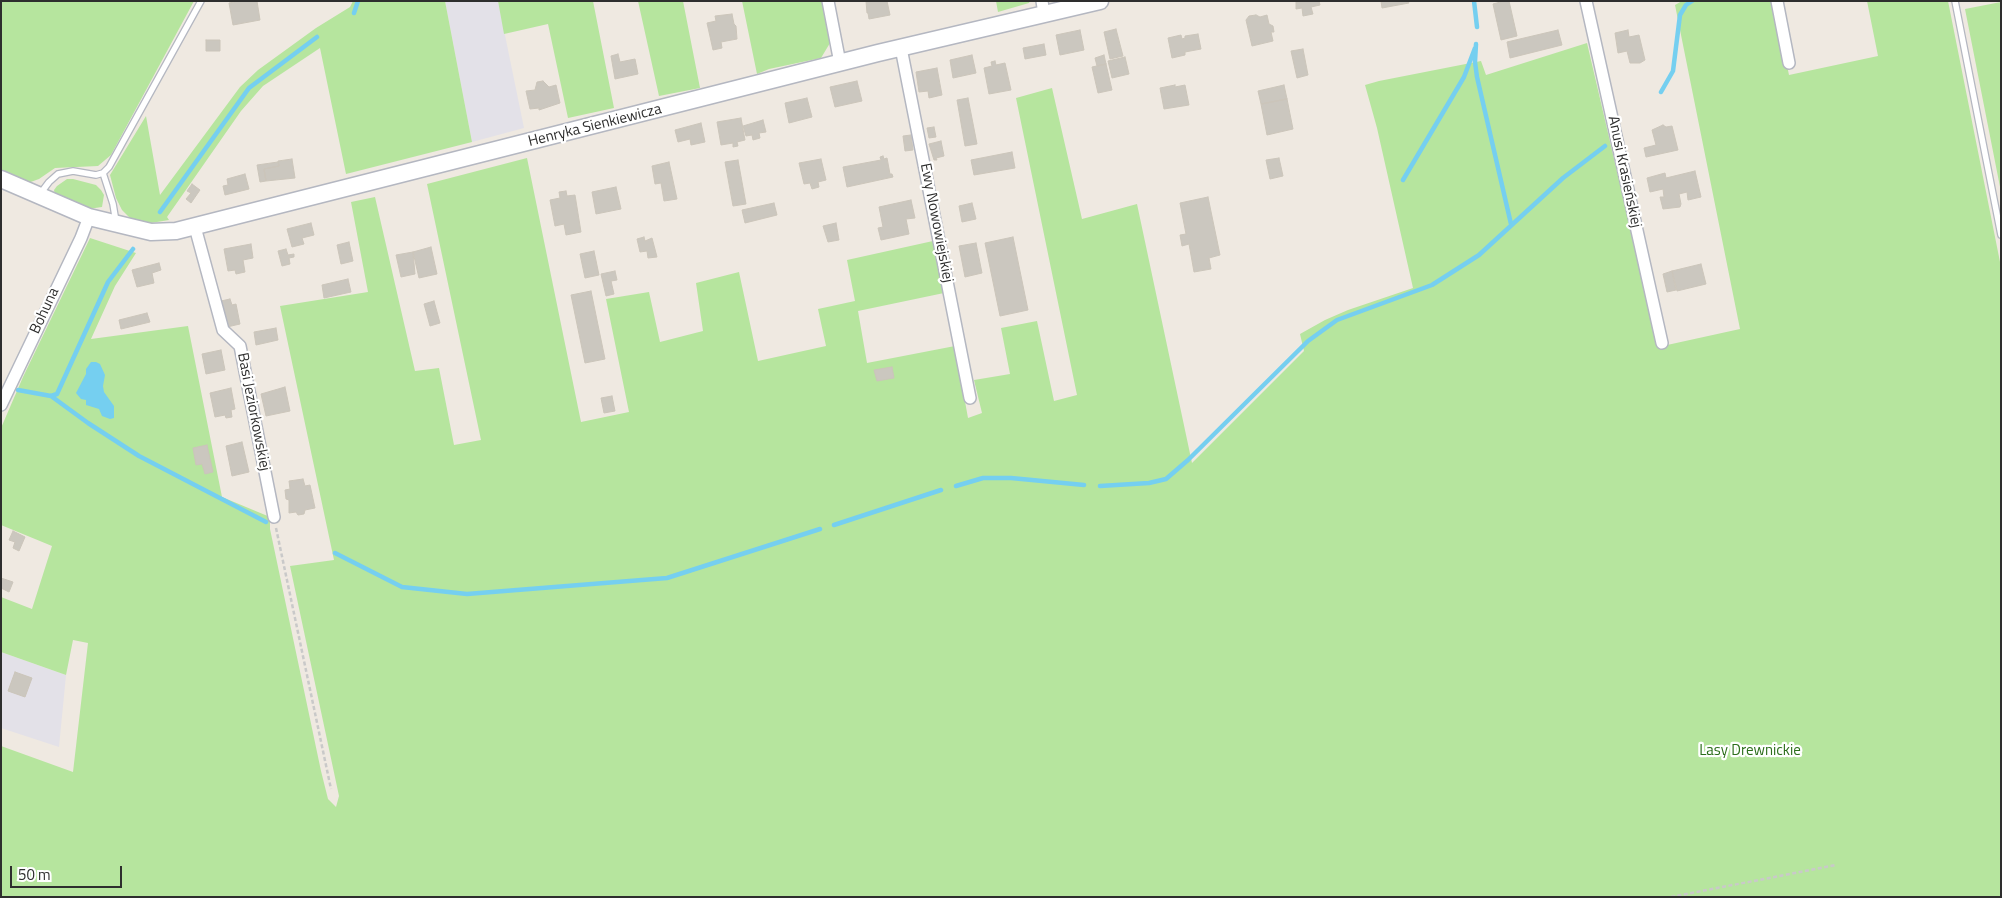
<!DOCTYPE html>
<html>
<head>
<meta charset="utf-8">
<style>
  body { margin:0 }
  #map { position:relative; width:2002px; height:898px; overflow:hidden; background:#efe9e1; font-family:"Titillium Web",sans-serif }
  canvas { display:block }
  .frame { position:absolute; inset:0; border:2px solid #2e2e2e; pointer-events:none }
  .scale { position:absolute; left:10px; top:866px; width:112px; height:22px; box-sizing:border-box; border:2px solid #2e2e2e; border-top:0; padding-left:6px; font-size:15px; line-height:18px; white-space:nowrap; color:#2e2e2e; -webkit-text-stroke:4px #fff; paint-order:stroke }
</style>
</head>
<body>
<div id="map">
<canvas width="2002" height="898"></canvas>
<div class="frame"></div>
<div class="scale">50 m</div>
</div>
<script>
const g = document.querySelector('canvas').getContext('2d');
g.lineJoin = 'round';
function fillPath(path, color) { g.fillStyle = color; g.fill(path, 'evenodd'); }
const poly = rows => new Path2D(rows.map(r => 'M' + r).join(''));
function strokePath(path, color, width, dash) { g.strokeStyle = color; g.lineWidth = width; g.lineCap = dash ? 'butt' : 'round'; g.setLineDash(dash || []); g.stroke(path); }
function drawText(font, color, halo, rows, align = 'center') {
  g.font = font + ' "Titillium Web",sans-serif'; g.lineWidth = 4.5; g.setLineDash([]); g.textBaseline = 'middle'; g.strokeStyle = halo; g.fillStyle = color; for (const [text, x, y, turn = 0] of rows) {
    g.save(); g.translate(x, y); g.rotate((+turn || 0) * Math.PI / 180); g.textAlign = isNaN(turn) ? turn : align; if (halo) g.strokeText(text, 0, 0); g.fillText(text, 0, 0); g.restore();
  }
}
const industrial = poly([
  [445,1,498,1,524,128,472,142],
  [1,652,66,675,59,747,1,728]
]);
const green = poly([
  [1,1,194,1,111,155,98,166,55,168,39,179,25,184,1,171],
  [353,1,445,1,472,142,346,174,320,48,263,86,241,111,167,217,169,220,139,225,131,219,122,210,116,198,110,175,146,116,160,195,240,87,258,70,316,28,350,7],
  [498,1,593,1,614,108,568,118,548,24,504,34],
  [638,1,683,1,700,88,659,96],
  [742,1,822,1,830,43,821,58,769,69,757,74],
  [996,1,1030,1,1029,3,998,12],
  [1682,1,1773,1,1789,75,1878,56,1867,1,1948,1,2001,267,2001,897,1,897,1,746,73,772,88,643,73,640,66,675,1,652,1,597,32,609,52,546,1,525,1,428,23,377,90,238,136,253,115,286,91,339,188,326,222,497,270,517,270,529,321,771,328,799,336,807,339,796,290,566,334,560,280,306,368,292,351,202,375,197,415,371,439,368,454,445,481,440,427,184,527,158,581,422,629,412,606,299,649,292,660,342,703,331,696,283,739,272,758,361,826,346,818,309,855,301,847,260,933,241,944,293,858,311,867,363,955,346,968,418,982,413,974,380,1010,374,1001,328,1037,321,1054,401,1077,395,1016,98,1052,88,1082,219,1137,204,1192,463,1304,351,1300,334,1325,320,1348,310,1413,288,1377,128,1365,85,1379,81,1481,61,1486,75,1587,43,1658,347,1740,329,1675,5],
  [2001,2,2001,192,1965,9],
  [67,179,73,179,96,185,101,190,104,195,102,207,88,209,55,195,54,190,57,186]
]);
const water = poly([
  [91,362,96,362,100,364,105,375,103,386,104,392,114,406,114,418,110,419,102,416,99,409,86,405,86,400,81,399,76,393,86,374,86,369]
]);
const stream = poly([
  [1474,1,1477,27],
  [354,13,358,1],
  [1476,44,1475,62,1477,77,1511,224],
  [1661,92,1673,71,1680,15,1686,5,1692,1],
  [1403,180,1464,77,1475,48],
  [160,212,249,88,317,37],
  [18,390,51,396,57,394,108,282,133,249],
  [51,396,88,423,139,456,266,522],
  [956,486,983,478,1011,478,1084,485],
  [1100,486,1149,483,1166,479,1188,460,1308,341,1337,320,1432,285,1479,255,1563,178,1605,146],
  [834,525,941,490],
  [335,553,402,587,467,594,667,578,820,529]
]);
const building = poly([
  [239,1,257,1,260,20,233,25,229,3,239,1],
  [866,1,887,1,890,15,869,19,868,13,867,13,866,1],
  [1296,1,1319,1,1320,5,1311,7,1313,14,1303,16,1302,8,1296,9,1296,1],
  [1381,1,1408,1,1409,3,1382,8,1381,1],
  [1504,1,1509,1,1517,36,1501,40,1493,4,1504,1],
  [732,14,734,24,736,26,737,39,721,42,722,48,713,50,707,23,716,21,715,16,732,14],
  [1256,15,1260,17,1267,15,1269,24,1273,26,1274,32,1271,32,1273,41,1252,46,1246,20,1249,16,1256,15],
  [1116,29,1123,56,1110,59,1104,32,1116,29],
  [1080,30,1084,50,1060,55,1056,35,1080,30],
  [1558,30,1562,45,1510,58,1507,42,1558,30],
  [1628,30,1629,37,1639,35,1645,60,1640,63,1630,63,1627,51,1618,53,1615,33,1628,30],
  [1198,34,1201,49,1185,52,1185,55,1172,58,1168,38,1181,35,1182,39,1185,38,1185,36,1198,34],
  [206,40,220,40,220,51,206,51,206,40],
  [1044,44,1046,55,1025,59,1023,48,1044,44],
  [1303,49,1308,75,1297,78,1291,51,1303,49],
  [618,54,620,62,635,59,638,74,615,79,611,56,618,54],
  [972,55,976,73,953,78,950,60,972,55],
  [1104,55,1106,64,1097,66,1095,58,1104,55],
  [1125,57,1129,74,1112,78,1108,61,1125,57],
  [995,61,996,65,1005,63,1011,90,989,94,984,68,992,66,991,62,995,61],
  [1106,64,1112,90,1098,93,1092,67,1106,64],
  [937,68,942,95,929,98,928,91,919,92,916,72,937,68],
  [543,81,549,87,556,85,560,103,539,110,539,108,530,109,526,91,535,90,537,82,543,81],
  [857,81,862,101,835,107,830,87,857,81],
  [1175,85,1175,87,1185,85,1189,105,1164,109,1160,88,1175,85],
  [1284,85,1287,99,1261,104,1258,91,1284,85],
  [807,98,812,117,789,123,785,103,807,98],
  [968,98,977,144,965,146,957,100,968,98],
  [1287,99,1293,129,1267,135,1261,104,1287,99],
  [741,118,745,140,737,142,738,146,733,147,733,143,721,145,717,122,741,118],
  [763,120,766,132,759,133,760,138,753,140,752,135,746,136,743,126,763,120],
  [701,123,705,142,691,145,690,139,678,142,675,130,701,123],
  [1663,125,1666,127,1672,126,1678,150,1646,157,1644,148,1656,145,1652,130,1663,125],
  [934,127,936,137,929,138,927,128,934,127],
  [911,135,913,150,905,151,903,136,911,135],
  [941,141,944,156,936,158,937,160,934,160,929,144,941,141],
  [1012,152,1015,168,974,175,971,160,1012,152],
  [883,156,884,159,887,158,890,174,892,174,893,177,847,187,843,167,881,160,880,157,883,156],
  [1279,158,1283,176,1270,179,1266,160,1279,158],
  [292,159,295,178,266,181,264,169,279,166,278,161,292,159],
  [821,159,826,180,818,182,819,187,812,189,810,183,804,184,799,163,821,159],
  [738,160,746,204,733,206,725,162,738,160],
  [278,162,279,166,264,169,266,181,260,182,257,165,278,162],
  [669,162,677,199,664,201,661,183,655,184,652,166,669,162],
  [1695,171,1701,197,1688,200,1687,192,1679,194,1681,204,1680,207,1663,209,1660,197,1664,197,1663,189,1650,192,1647,178,1665,173,1666,178,1695,171],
  [245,174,249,189,225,195,223,186,228,185,227,179,245,174],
  [192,184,200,190,191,203,186,199,191,193,187,191,192,184],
  [616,187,621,209,596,214,592,192,616,187],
  [566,191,567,196,575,195,581,232,566,235,564,224,555,226,550,200,560,198,559,192,566,191],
  [1208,197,1220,255,1209,258,1211,269,1194,272,1189,244,1182,246,1180,235,1186,234,1180,203,1208,197],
  [911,200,915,218,906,219,909,234,881,240,878,228,883,227,879,207,911,200],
  [774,203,777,215,745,223,742,210,774,203],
  [972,203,976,219,962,222,959,206,972,203],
  [311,223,314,235,302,238,304,244,292,247,287,229,311,223],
  [836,223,839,240,828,242,823,226,836,223],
  [644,237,645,241,652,238,657,257,648,258,647,251,640,252,637,239,644,237],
  [1013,237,1028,310,1000,316,985,243,1013,237],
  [349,242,353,261,341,264,337,245,349,242],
  [976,243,982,273,965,277,959,246,976,243],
  [251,244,253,258,243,260,245,272,236,274,235,270,228,271,224,249,251,244],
  [431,247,437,274,419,278,413,252,431,247],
  [286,249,288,255,294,254,294,257,289,258,290,264,282,266,278,251,286,249],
  [594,251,599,275,585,278,580,254,594,251],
  [413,252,415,274,401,277,396,255,413,252],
  [159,263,161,270,152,273,154,283,137,287,132,270,159,263],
  [1701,264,1706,284,1677,291,1672,271,1701,264],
  [615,271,617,280,611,281,614,294,606,296,601,274,615,271],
  [1672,271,1676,290,1667,292,1663,274,1672,271],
  [348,279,351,292,324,298,322,285,348,279],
  [591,291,605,359,585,363,571,295,591,291],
  [230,299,232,305,236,304,240,324,227,327,221,301,230,299],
  [434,301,440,323,430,326,424,304,434,301],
  [147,313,150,322,121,329,119,320,147,313],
  [276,328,278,340,256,345,254,332,276,328],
  [221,350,225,370,206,374,202,354,221,350],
  [892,367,894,378,877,381,874,370,892,367],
  [285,387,290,411,266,416,261,394,285,387],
  [231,388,235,409,231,410,232,417,226,418,225,415,215,417,210,393,231,388],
  [612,396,615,411,604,413,601,398,612,396],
  [242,442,249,472,232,476,226,446,242,442],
  [207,445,213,472,205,474,202,464,196,465,193,448,207,445],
  [303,479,305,486,310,485,315,508,305,510,304,514,298,515,296,512,289,513,289,500,286,499,285,490,290,489,289,481,303,479],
  [13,531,25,537,19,551,13,548,15,542,9,540,13,531],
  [1,578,13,582,9,592,1,588,1,578],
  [15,672,32,678,25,697,8,691,15,672]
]);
const path = poly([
  [276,528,331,789],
  [1671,897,1836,865]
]);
const lane = poly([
  [1955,1,2001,235],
  [103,173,113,204,116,222],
  [40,194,49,182,58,174,73,171,96,175,103,173,109,167,201,1]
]);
const street = poly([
  [828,1,840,63],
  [1042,1,1044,14],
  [1586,1,1662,343],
  [1777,1,1789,63],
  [901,48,970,398],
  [195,227,223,330,240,346,274,517],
  [1,405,81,238,89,217]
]);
const secondary = poly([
  [1,179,89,217,151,232,176,231,878,53,1100,1]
]);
const streetNames = [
  ["Henryka Sienkiewicza",595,126,-14],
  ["Anusi Krasieńskiej",1624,172,78],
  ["Ewy Nowowiejskiej",936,223,79],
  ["Bohuna",45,311,-65],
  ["Basi Jeziorkowskiej",253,412,79]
];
const parkNames = [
  ["Lasy Drewnickie",1750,751]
];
fillPath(industrial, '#e3e1e8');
fillPath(green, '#b6e59e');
fillPath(water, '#75cff0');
strokePath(stream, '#75cff0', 4.5);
fillPath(building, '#cbc7bf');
strokePath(building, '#cbc5ba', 1);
strokePath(lane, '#b4b7c1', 8);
strokePath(street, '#b4b7c1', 14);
strokePath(secondary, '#b4b7c1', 19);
strokePath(path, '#c9c9c9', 2.5, [4, 2.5]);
strokePath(lane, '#fff', 5.5);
strokePath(street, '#fff', 11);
strokePath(secondary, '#fff', 16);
drawText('15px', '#2e2e2e', '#fff', streetNames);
drawText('15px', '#2c6e1b', '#fff', parkNames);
</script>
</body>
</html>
